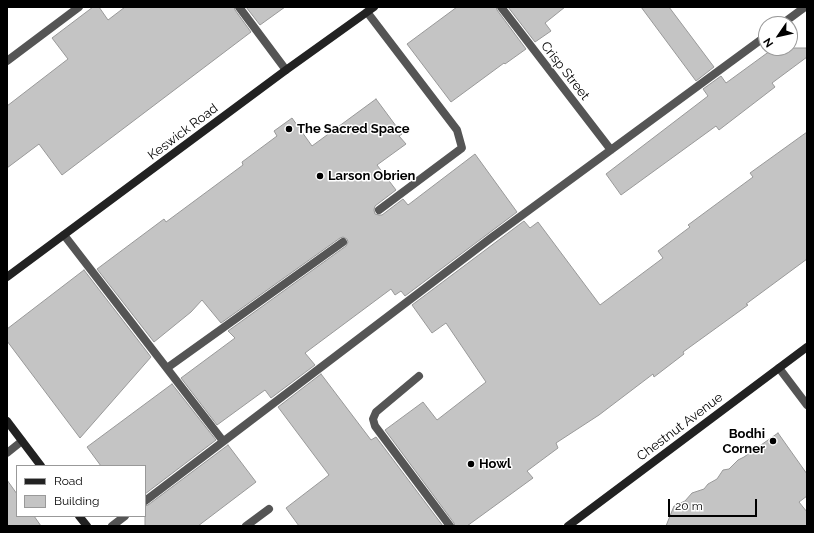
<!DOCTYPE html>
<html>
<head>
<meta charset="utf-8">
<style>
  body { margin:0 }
  #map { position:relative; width:814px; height:533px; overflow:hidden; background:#fff; font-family:Raleway,sans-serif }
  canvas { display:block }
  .frame { position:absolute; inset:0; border:8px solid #000; pointer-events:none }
  .legend { position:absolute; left:16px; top:465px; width:130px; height:52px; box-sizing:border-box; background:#fff; border:1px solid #999; margin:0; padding:5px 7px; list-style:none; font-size:12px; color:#000 }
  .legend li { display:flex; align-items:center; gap:8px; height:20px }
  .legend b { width:20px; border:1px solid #999 }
  .north { position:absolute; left:758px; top:16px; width:40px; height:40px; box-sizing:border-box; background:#fff; border:1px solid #999; border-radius:50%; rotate:236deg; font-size:11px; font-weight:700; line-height:16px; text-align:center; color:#000 }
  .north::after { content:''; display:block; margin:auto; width:14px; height:18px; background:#000; clip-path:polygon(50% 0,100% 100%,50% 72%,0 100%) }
  .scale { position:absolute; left:668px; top:499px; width:89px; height:18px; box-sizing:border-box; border:2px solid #000; border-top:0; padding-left:5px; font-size:12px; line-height:14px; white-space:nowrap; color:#000; -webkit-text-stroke:3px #fff; paint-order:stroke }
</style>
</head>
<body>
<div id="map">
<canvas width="814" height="533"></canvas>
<div class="frame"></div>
<ul class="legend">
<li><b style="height:5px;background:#222"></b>Road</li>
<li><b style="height:11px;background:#c4c4c4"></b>Building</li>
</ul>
<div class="north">N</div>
<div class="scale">20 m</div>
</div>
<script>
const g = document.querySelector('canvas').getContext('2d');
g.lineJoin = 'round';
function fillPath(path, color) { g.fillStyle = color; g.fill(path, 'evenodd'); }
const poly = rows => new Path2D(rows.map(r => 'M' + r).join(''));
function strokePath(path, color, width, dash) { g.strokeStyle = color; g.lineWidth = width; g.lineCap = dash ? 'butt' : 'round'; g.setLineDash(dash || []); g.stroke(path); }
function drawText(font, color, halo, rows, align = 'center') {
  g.font = font + ' Raleway,sans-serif'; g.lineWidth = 3; g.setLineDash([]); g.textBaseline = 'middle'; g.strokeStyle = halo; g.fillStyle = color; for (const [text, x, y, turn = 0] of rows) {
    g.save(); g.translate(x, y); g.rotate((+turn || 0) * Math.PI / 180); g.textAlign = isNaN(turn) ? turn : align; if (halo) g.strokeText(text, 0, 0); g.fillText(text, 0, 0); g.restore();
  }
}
const building = poly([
  [93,7,99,7,108,20,125,7,234,7,235,10,251,32,62,175,39,144,7,168,7,106,68,59,52,38,93,7],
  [246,7,285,7,260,25,246,7],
  [457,7,496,7,497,10,526,49,505,64,504,63,451,102,407,44,457,7],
  [508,7,565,7,545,23,551,31,535,42,508,7],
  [641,7,669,7,714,67,696,81,641,7],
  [774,48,807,48,807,57,772,83,775,87,719,130,716,126,621,195,606,174,708,96,703,89,721,76,726,83,774,48],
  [376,99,402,134,399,136,406,144,377,165,396,190,375,206,374,210,375,214,379,215,382,215,403,199,408,205,475,154,517,212,405,296,401,291,395,295,391,289,305,353,315,365,271,398,265,390,217,425,181,378,235,338,228,331,346,246,348,242,347,239,343,237,340,238,221,323,202,300,191,312,154,342,97,269,164,219,166,222,243,165,242,162,277,136,274,131,292,118,312,146,376,99],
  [807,132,807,259,746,304,748,305,683,352,684,354,654,377,653,374,599,415,556,443,558,448,527,471,533,478,467,526,455,526,454,523,385,430,423,402,437,420,486,382,446,323,432,333,412,305,524,221,530,228,538,222,600,305,663,258,658,251,690,227,688,225,753,177,750,173,807,132],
  [84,270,151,357,80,438,7,341,7,329,84,270],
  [321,374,371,440,376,437,443,526,299,526,286,508,329,475,278,407,321,374],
  [172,384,216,440,145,494,145,466,101,466,87,447,172,384],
  [778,433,807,474,807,496,799,502,807,512,807,526,666,526,674,506,685,501,692,493,704,489,708,484,717,479,723,470,729,469,738,460,744,457,778,433],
  [228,445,256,482,198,526,145,526,145,506,148,505,228,445],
  [7,480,17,494,17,516,34,516,41,526,7,526,7,480]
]);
const lane = poly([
  [501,7,611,150],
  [367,12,457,130,462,148,379,210],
  [782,24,805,7],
  [7,61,79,7],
  [64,235,223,441],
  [167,368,343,242],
  [419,376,376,412,373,419,375,426,450,526],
  [7,453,22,441],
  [145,501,491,238,766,36],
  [112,526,125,516],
  [246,526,269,509]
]);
const street = poly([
  [239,7,286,70],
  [779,368,807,405]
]);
const secondary = poly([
  [7,277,286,70,374,7],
  [7,421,41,466],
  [79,516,87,526],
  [568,526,807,347]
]);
const markers = [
  [289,129,4,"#000"],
  [320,176,4,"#000"],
  [773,441,4,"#000"],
  [471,464,4,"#000"]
];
const streetNames = [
  ["Crisp Street",565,71,52],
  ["Keswick Road",183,132,-37],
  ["Chestnut Avenue",680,427,-37]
];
const poiNames = [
  ["The Sacred Space",297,129],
  ["Larson Obrien",328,176],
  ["Bodhi",765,434,"right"],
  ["Corner",765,449,"right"],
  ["Howl",479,464]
];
fillPath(building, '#c4c4c4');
strokePath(building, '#999', 1);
strokePath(lane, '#555', 8);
strokePath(street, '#555', 8);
strokePath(secondary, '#222', 8);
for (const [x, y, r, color] of markers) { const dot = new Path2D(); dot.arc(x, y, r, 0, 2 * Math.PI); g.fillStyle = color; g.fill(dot); strokePath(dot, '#fff', 1.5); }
drawText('13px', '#000', '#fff', streetNames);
drawText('bold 13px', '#000', '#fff', poiNames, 'left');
</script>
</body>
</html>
